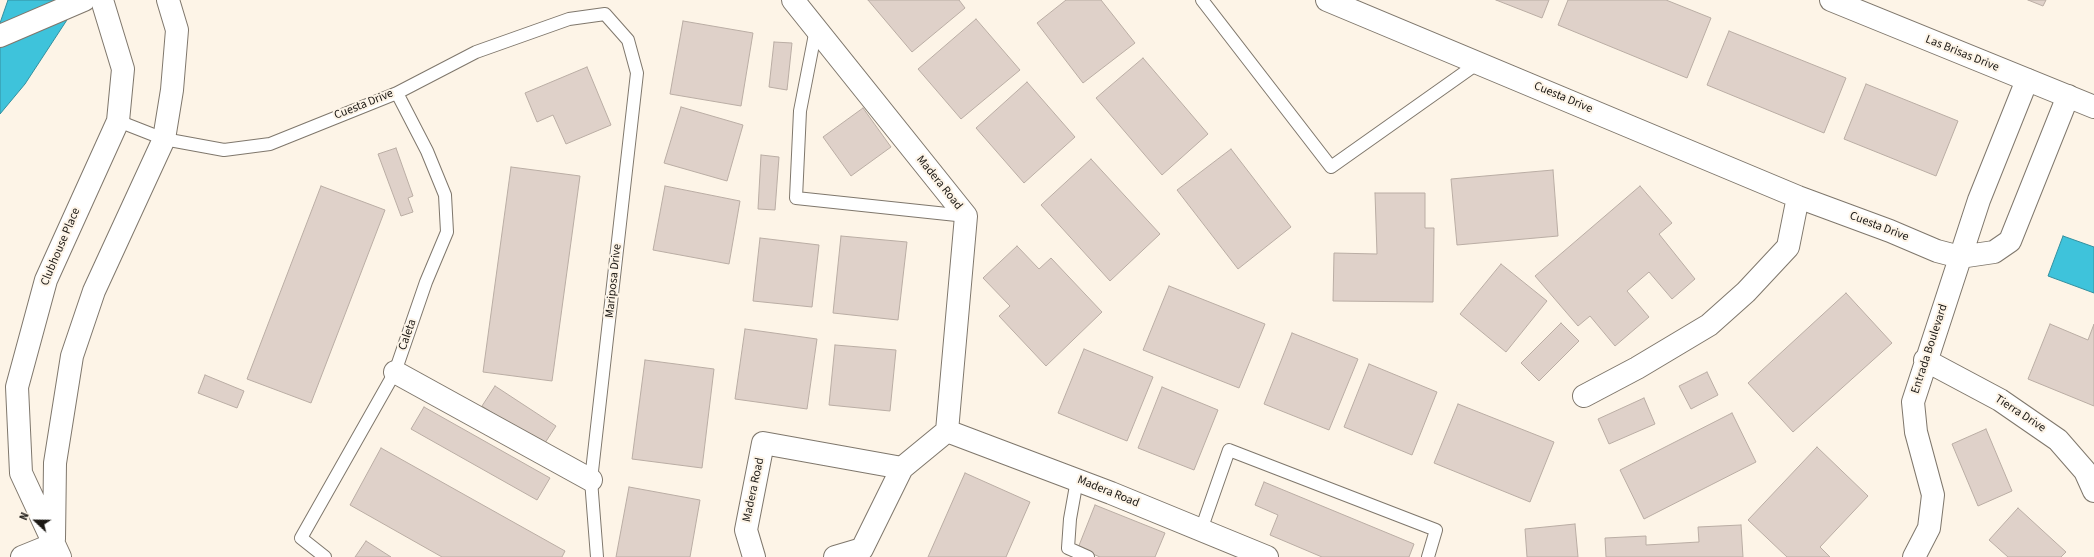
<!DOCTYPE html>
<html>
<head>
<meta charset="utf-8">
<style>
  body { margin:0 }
  #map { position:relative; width:2094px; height:557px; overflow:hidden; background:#fdf4e7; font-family:"Source Sans 3",sans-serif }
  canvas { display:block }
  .north { position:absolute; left:16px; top:501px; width:40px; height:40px; -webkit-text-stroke:3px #fdf4e7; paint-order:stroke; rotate:292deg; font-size:11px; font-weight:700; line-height:16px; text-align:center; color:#1b1814 }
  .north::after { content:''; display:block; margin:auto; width:14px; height:18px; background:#1b1814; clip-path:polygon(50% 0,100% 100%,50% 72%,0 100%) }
</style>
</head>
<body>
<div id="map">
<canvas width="2094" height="557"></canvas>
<div class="north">N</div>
</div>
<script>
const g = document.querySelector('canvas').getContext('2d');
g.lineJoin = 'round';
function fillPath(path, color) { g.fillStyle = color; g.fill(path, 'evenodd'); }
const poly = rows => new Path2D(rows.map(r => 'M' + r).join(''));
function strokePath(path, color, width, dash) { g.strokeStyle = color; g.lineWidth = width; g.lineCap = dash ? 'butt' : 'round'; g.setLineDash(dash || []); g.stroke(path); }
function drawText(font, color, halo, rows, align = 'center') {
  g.font = font + ' "Source Sans 3",sans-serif'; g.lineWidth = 4; g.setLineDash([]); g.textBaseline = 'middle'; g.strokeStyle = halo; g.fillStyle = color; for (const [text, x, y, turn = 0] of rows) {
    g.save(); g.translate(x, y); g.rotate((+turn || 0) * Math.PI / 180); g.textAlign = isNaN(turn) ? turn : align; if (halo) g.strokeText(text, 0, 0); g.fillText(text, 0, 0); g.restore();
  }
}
const water = poly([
  [8,0,80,0,25,84,0,114,0,23,8,0],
  [2063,236,2094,247,2094,293,2048,276,2063,236]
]);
const building = poly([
  [868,0,959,0,965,8,912,52,868,0],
  [1066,0,1101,0,1135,43,1083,83,1037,23,1066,0],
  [1496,0,1549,0,1542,18,1496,0],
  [1568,0,1666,0,1711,18,1687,78,1558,25,1568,0],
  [2028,0,2046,0,2043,6,2028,0],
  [976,19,1020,70,961,119,918,69,976,19],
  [683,21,753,33,741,106,670,94,683,21],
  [1729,31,1846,78,1824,133,1707,85,1729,31],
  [774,42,792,43,787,90,769,87,774,42],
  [1143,58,1208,134,1162,175,1096,98,1143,58],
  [587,67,611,125,566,144,553,115,537,122,525,93,587,67],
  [1027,82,1075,137,1024,183,976,128,1027,82],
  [1866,84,1958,121,1936,176,1844,139,1866,84],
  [681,107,743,125,727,181,664,163,681,107],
  [863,108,891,147,851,176,823,137,863,108],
  [396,148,413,196,408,198,413,212,401,216,378,154,396,148],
  [1231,149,1291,227,1238,269,1177,190,1231,149],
  [761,155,779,157,775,210,758,209,761,155],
  [1091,159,1160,234,1110,281,1041,205,1091,159],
  [511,167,580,176,552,381,483,372,511,167],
  [1553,170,1558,236,1457,245,1451,179,1553,170],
  [321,186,385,210,311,403,247,379,321,186],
  [665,186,740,201,729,264,653,250,665,186],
  [1640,186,1672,223,1659,234,1695,279,1672,299,1649,272,1627,291,1649,317,1615,346,1590,316,1578,326,1535,276,1640,186],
  [1375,193,1425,193,1425,228,1434,228,1433,302,1333,301,1334,253,1377,254,1375,193],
  [841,236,907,242,898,320,833,313,841,236],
  [760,238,819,245,812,307,753,301,760,238],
  [1017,246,1039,269,1051,258,1102,312,1046,366,999,316,1010,306,983,278,1017,246],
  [1501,264,1547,301,1506,352,1460,314,1501,264],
  [1169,286,1265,324,1239,388,1143,350,1169,286],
  [1846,293,1892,343,1793,432,1748,383,1846,293],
  [1561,323,1579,341,1539,381,1521,363,1561,323],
  [2050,324,2088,340,2094,324,2094,406,2028,379,2050,324],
  [745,329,817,339,807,409,735,399,745,329],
  [1292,333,1358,359,1329,430,1264,404,1292,333],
  [835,345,896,350,890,411,829,405,835,345],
  [1084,349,1153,377,1127,441,1058,413,1084,349],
  [645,360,714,369,702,468,632,459,645,360],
  [1369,364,1437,392,1412,455,1344,427,1369,364],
  [1707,372,1718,395,1691,409,1679,386,1707,372],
  [205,375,244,391,237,408,198,393,205,375],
  [495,386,556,426,543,446,482,406,495,386],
  [1162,387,1218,410,1194,470,1138,448,1162,387],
  [1644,398,1655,424,1609,444,1598,419,1644,398],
  [1458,404,1554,442,1530,502,1434,463,1458,404],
  [424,407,550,478,537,500,411,429,424,407],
  [1732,413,1756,462,1644,519,1620,470,1732,413],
  [1986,429,2012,491,1978,506,1952,444,1986,429],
  [1817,447,1868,496,1820,547,1830,557,1787,557,1748,520,1817,447],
  [381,448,565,551,562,557,442,557,350,505,381,448],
  [965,473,1030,502,1006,557,928,557,965,473],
  [1264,482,1414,544,1409,557,1322,557,1270,535,1278,515,1255,505,1264,482],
  [629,487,700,500,690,557,616,557,629,487],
  [1095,505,1165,533,1155,557,1100,557,1078,548,1095,505],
  [2018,508,2066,552,2061,557,2008,557,1989,540,2018,508],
  [1575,524,1578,557,1527,557,1525,529,1575,524],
  [1741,525,1743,557,1606,557,1605,538,1646,536,1646,545,1699,542,1698,527,1741,525],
  [366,541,391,557,355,557,366,541]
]);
const lane = poly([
  [1202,0,1331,167,1478,63],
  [816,29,800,111,796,198,966,216],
  [118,121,164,139,224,150,270,144,397,93,476,52,569,19,605,14,628,40,637,73,591,480,597,557],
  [1077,480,1070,519,1068,548,1088,557],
  [1201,530,1229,450,1436,530,1428,557],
  [325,557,301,538,395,372,426,282,447,232,445,195,427,151,397,93]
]);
const street = poly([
  [793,0,966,216,947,431,902,468],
  [1327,0,1798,197,1890,231,1937,251,1960,257,1994,252,2010,241,2068,96],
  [1925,360,2000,400,2058,440,2085,471,2094,491],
  [395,372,591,480],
  [1584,396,1637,368,1709,325,1746,292,1788,247,1798,197],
  [947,431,1111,493,1267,557],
  [54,539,55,463,72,356,94,291,164,139,172,90,177,30,168,0],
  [22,557,54,544],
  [60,557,21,473,17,387,46,280,118,121,123,69,102,0],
  [754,557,746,530,763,443,902,468,862,549,835,557],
  [1914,557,1929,528,1933,495,1916,432,1913,402,1979,200,2027,80]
]);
const secondary = poly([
  [1831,0,2094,107],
  [0,36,84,0]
]);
const streetNames = [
  ["Las Brisas Drive",1962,54,22],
  ["Cuesta Drive",1563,98,23],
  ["Cuesta Drive",364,105,-22],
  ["Madera Road",939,183,51],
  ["Cuesta Drive",1879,227,21],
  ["Clubhouse Place",61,247,-67],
  ["Mariposa Drive",614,281,-84],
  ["Caleta",408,335,-71],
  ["Entrada Boulevard",1930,349,-72],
  ["Tierra Drive",2020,414,33],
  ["Madera Road",754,490,-78],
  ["Madera Road",1108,492,22]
];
fillPath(water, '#3ec3db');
strokePath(water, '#34909f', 1);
fillPath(building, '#dfd1c9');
strokePath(building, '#baada4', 1);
strokePath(lane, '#7f776c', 14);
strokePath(street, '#7f776c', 24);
strokePath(secondary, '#7f776c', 24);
strokePath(lane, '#fff', 12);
strokePath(street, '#fff', 22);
strokePath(secondary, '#fff', 22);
drawText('12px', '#1b1814', '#fdf4e7', streetNames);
</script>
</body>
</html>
